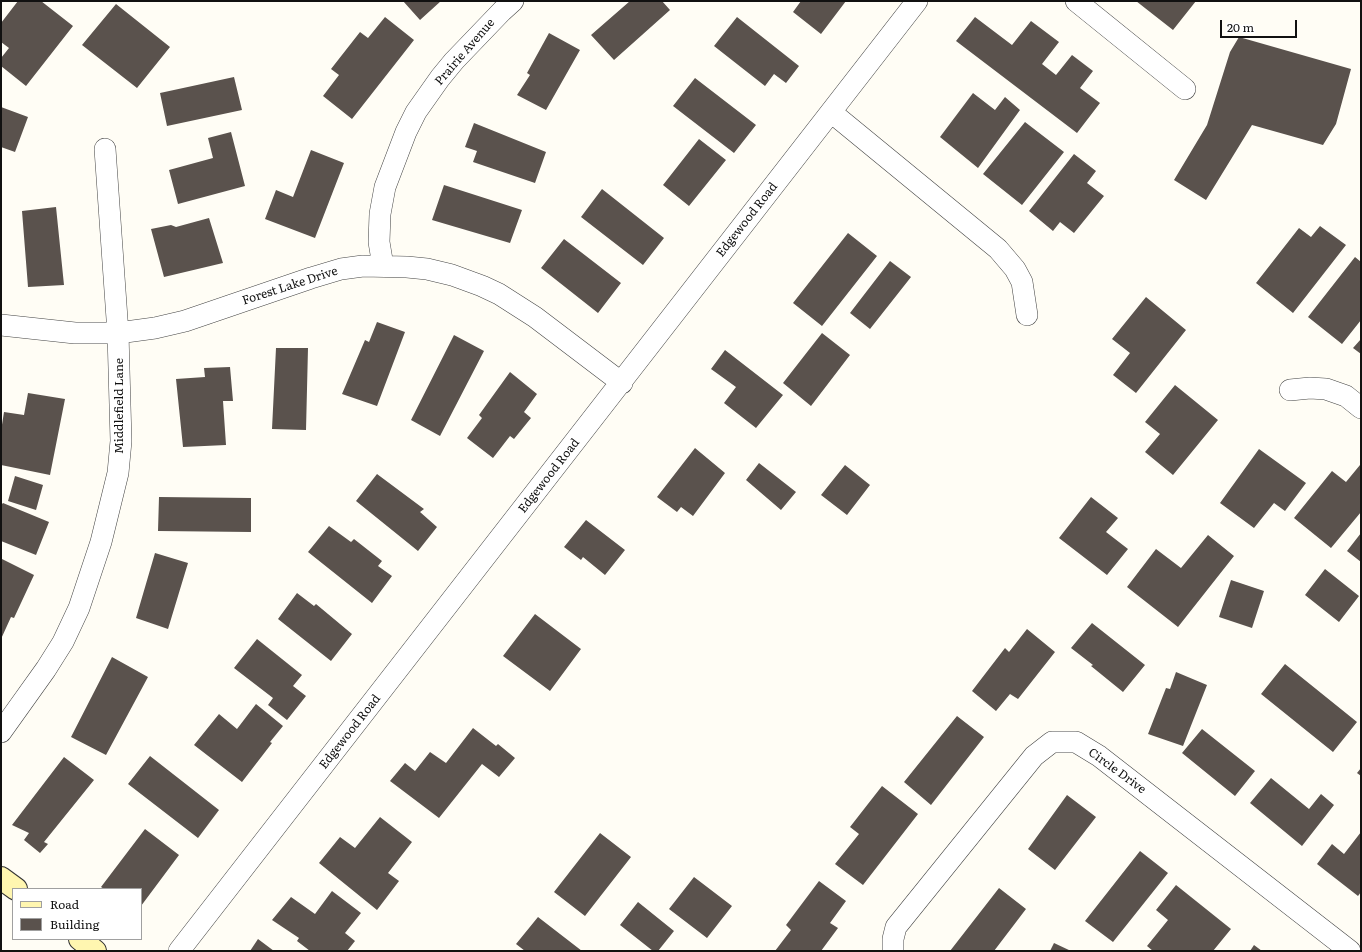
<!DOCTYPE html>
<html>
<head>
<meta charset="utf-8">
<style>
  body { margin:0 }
  #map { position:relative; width:1362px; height:952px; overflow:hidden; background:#fffdf5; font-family:Literata,serif }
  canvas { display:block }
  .frame { position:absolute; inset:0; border:2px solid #111; pointer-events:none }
  .legend { position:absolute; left:12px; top:888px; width:130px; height:52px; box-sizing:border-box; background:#fff; border:1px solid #a0a0a0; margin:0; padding:5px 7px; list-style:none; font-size:12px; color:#111 }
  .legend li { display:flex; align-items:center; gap:8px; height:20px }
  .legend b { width:20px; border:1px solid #a0a0a0 }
  .scale { position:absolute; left:1220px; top:20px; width:77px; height:18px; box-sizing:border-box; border:2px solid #111; border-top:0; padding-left:5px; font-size:12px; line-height:14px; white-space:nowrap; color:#111; -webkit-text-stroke:3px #fff; paint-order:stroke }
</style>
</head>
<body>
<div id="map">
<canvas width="1362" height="952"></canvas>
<div class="frame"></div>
<ul class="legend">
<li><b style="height:5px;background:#fff6b0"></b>Road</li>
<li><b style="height:11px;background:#5a524d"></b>Building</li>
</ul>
<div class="scale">20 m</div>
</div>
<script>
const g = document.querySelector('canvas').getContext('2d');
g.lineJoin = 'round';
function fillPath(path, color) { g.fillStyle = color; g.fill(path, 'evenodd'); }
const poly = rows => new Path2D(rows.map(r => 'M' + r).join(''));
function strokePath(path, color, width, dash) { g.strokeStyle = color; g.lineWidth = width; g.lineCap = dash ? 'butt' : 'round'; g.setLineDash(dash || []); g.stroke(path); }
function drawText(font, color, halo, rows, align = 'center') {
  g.font = font + ' Literata,serif'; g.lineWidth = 4; g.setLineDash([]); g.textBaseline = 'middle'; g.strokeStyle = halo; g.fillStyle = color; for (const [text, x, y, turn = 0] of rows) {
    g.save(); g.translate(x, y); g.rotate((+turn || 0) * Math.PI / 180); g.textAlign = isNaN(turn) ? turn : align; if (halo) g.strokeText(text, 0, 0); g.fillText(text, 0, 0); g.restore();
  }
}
const building = poly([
  [18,1,41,1,73,26,26,86,1,66,1,58,9,48,1,42,1,23],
  [403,1,441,1,420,20],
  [630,1,662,1,670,10,614,60,591,35],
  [801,1,846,1,821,34,793,12],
  [1136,1,1196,1,1173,30],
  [116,4,170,47,137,88,82,45],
  [385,17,414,40,352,119,323,96,339,75,331,69,360,32,368,38],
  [737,17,799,66,786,83,774,74,765,86,714,46],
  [975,17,1012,45,1031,21,1059,42,1042,64,1056,75,1072,55,1093,71,1080,88,1100,103,1077,133,956,41],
  [549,33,580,50,546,110,517,95,530,75,527,73],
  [1239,37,1351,69,1336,124,1323,145,1252,125,1206,200,1174,180,1207,125,1230,52],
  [234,77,242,110,167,126,160,93],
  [695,78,756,125,734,153,673,106],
  [973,93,995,110,1005,97,1020,110,978,168,940,137],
  [1,107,28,117,15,152,1,147],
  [1025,122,1064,152,1022,205,983,174],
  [474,123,546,152,535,183,473,162,477,151,465,147],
  [231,132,245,186,178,204,169,170,213,158,208,138],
  [699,139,726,160,689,206,663,185],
  [311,150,344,163,315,238,265,219,276,190,293,197],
  [1074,154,1096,171,1087,183,1104,196,1074,233,1060,222,1053,231,1029,211],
  [444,185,522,210,510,243,432,220],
  [602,189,664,238,643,265,581,217],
  [56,207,64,285,28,287,22,211],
  [209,218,223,263,164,277,151,229,171,225,176,227],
  [1320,226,1346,245,1293,313,1256,283,1299,228,1311,237],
  [848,233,877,256,822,326,793,303],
  [564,239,621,283,598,313,541,268],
  [1355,257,1361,262,1361,320,1342,344,1308,317],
  [890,261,911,277,870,329,850,313],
  [1146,297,1186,330,1136,393,1113,375,1130,353,1112,339],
  [377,322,405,332,377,406,342,394,365,340,369,342],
  [822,333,850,355,811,406,783,383],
  [454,335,484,351,440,436,411,420],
  [1361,339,1361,354,1353,348],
  [276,348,308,348,306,430,272,429],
  [725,350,783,395,756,428,724,403,736,387,711,369],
  [230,367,233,401,223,401,226,445,183,447,176,379,205,377,204,368],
  [510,372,537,394,524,412,531,418,514,439,510,436,493,458,467,438,482,418,479,415],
  [1175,385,1218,420,1173,475,1145,452,1160,434,1145,422],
  [28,393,65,399,50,475,1,465,1,431,4,412,24,415],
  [695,448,725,473,693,516,681,507,677,512,657,497],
  [1259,449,1306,483,1285,511,1274,503,1254,528,1220,503],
  [759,463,796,492,781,510,746,480],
  [845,465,870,485,847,515,821,495],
  [1360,465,1361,466,1361,512,1331,548,1294,518,1332,471,1346,482],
  [377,474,424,509,420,512,437,527,418,551,356,501],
  [15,476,43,485,36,510,8,501],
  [159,497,251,498,251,532,158,531],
  [1091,497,1118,518,1106,532,1128,549,1107,575,1059,538],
  [3,503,49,522,36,555,1,541,1,505],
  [586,520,625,550,605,575,583,557,581,560,564,547],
  [329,526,351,542,354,539,382,561,378,566,392,576,372,603,308,552],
  [1361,533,1361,562,1347,551],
  [1208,535,1234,556,1178,627,1127,587,1156,549,1181,568],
  [155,553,188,563,168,629,136,618],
  [2,559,34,575,14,618,11,617,1,639,1,562],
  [1325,569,1359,596,1339,622,1305,595],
  [1231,580,1264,591,1252,628,1219,617],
  [297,593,314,606,316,604,352,634,331,661,278,619],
  [535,614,581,649,550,691,503,656],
  [1092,623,1145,665,1123,692,1091,666,1093,665,1071,648],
  [1027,629,1055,652,1018,699,1010,694,996,711,972,691,1005,648,1009,652],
  [257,639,302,675,293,686,306,696,287,720,268,705,273,698,234,668],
  [112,657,148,677,106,755,71,737],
  [1285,664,1357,722,1333,752,1261,694],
  [1176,672,1207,685,1183,746,1148,734,1166,688,1170,689],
  [256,704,283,726,270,742,272,743,242,782,194,745,219,714,237,729],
  [957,716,984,737,931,805,904,782],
  [473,728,496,746,498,744,515,758,499,777,482,764,439,818,390,781,405,763,415,771,430,752,446,763],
  [1202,729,1255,771,1235,796,1182,753],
  [150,756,219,810,198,838,128,784],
  [64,757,94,780,44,842,48,844,40,853,24,840,29,833,12,825],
  [1361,768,1361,776,1357,773],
  [1271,778,1309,809,1321,794,1334,805,1302,846,1250,803],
  [882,786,918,814,863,885,835,864,859,834,850,827],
  [1067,795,1096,817,1055,870,1028,849],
  [380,817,412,842,388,873,399,881,377,910,319,863,340,837,355,848],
  [145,829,179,855,141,906,141,889,104,889,101,887],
  [1361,832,1361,892,1358,896,1317,864,1332,844,1344,854],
  [600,833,631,857,585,916,554,892],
  [1140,851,1168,873,1113,942,1085,921],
  [694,877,732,906,707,938,669,909],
  [819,881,846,901,830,923,838,928,821,951,817,950,816,951,775,951,791,930,786,925],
  [1176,885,1231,929,1213,951,1153,951,1147,946,1168,920,1156,910],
  [999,888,1026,909,994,951,950,951],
  [332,891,361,913,345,933,355,941,347,951,310,951,297,941,299,938,272,920,291,897,315,914],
  [638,902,674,931,658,951,653,951,620,925],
  [538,917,582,951,525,951,516,944],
  [258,939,274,951,250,951],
  [1054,943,1071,951,1050,951],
  [1254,945,1262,951,1250,951]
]);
const street = poly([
  [1076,1,1185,89],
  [831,112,998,249,1015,269,1022,282,1027,315],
  [383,266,379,242,380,214,385,187,406,132,416,112,440,78,454,61,502,11,513,1],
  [1,325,75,333,118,333,155,328,185,321,311,278,341,269,363,266,407,267,427,269,452,275,482,286,499,294,535,317,622,383],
  [1290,390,1310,388,1326,389,1346,396,1361,408],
  [1,732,46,669,63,642,79,608,101,542,118,473,121,441,118,333,105,149],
  [179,951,917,1],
  [893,951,893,939,896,927,1034,756,1052,742,1076,742,1099,756,1350,951]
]);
const secondary = poly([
  [1,878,16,889],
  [80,939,95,951]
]);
const streetNames = [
  ["Prairie Avenue",465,52,-49],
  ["Edgewood Road",747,220,-52],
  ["Forest Lake Drive",290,286,-18],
  ["Middlefield Lane",119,406,-90],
  ["Edgewood Road",549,476,-52],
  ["Edgewood Road",350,732,-52],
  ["Circle Drive",1117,771,36]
];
fillPath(building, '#5a524d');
strokePath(street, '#444', 22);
strokePath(secondary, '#333', 24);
strokePath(street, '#fff', 21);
strokePath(secondary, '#fff6b0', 22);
drawText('12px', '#111', '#fff', streetNames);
</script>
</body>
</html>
